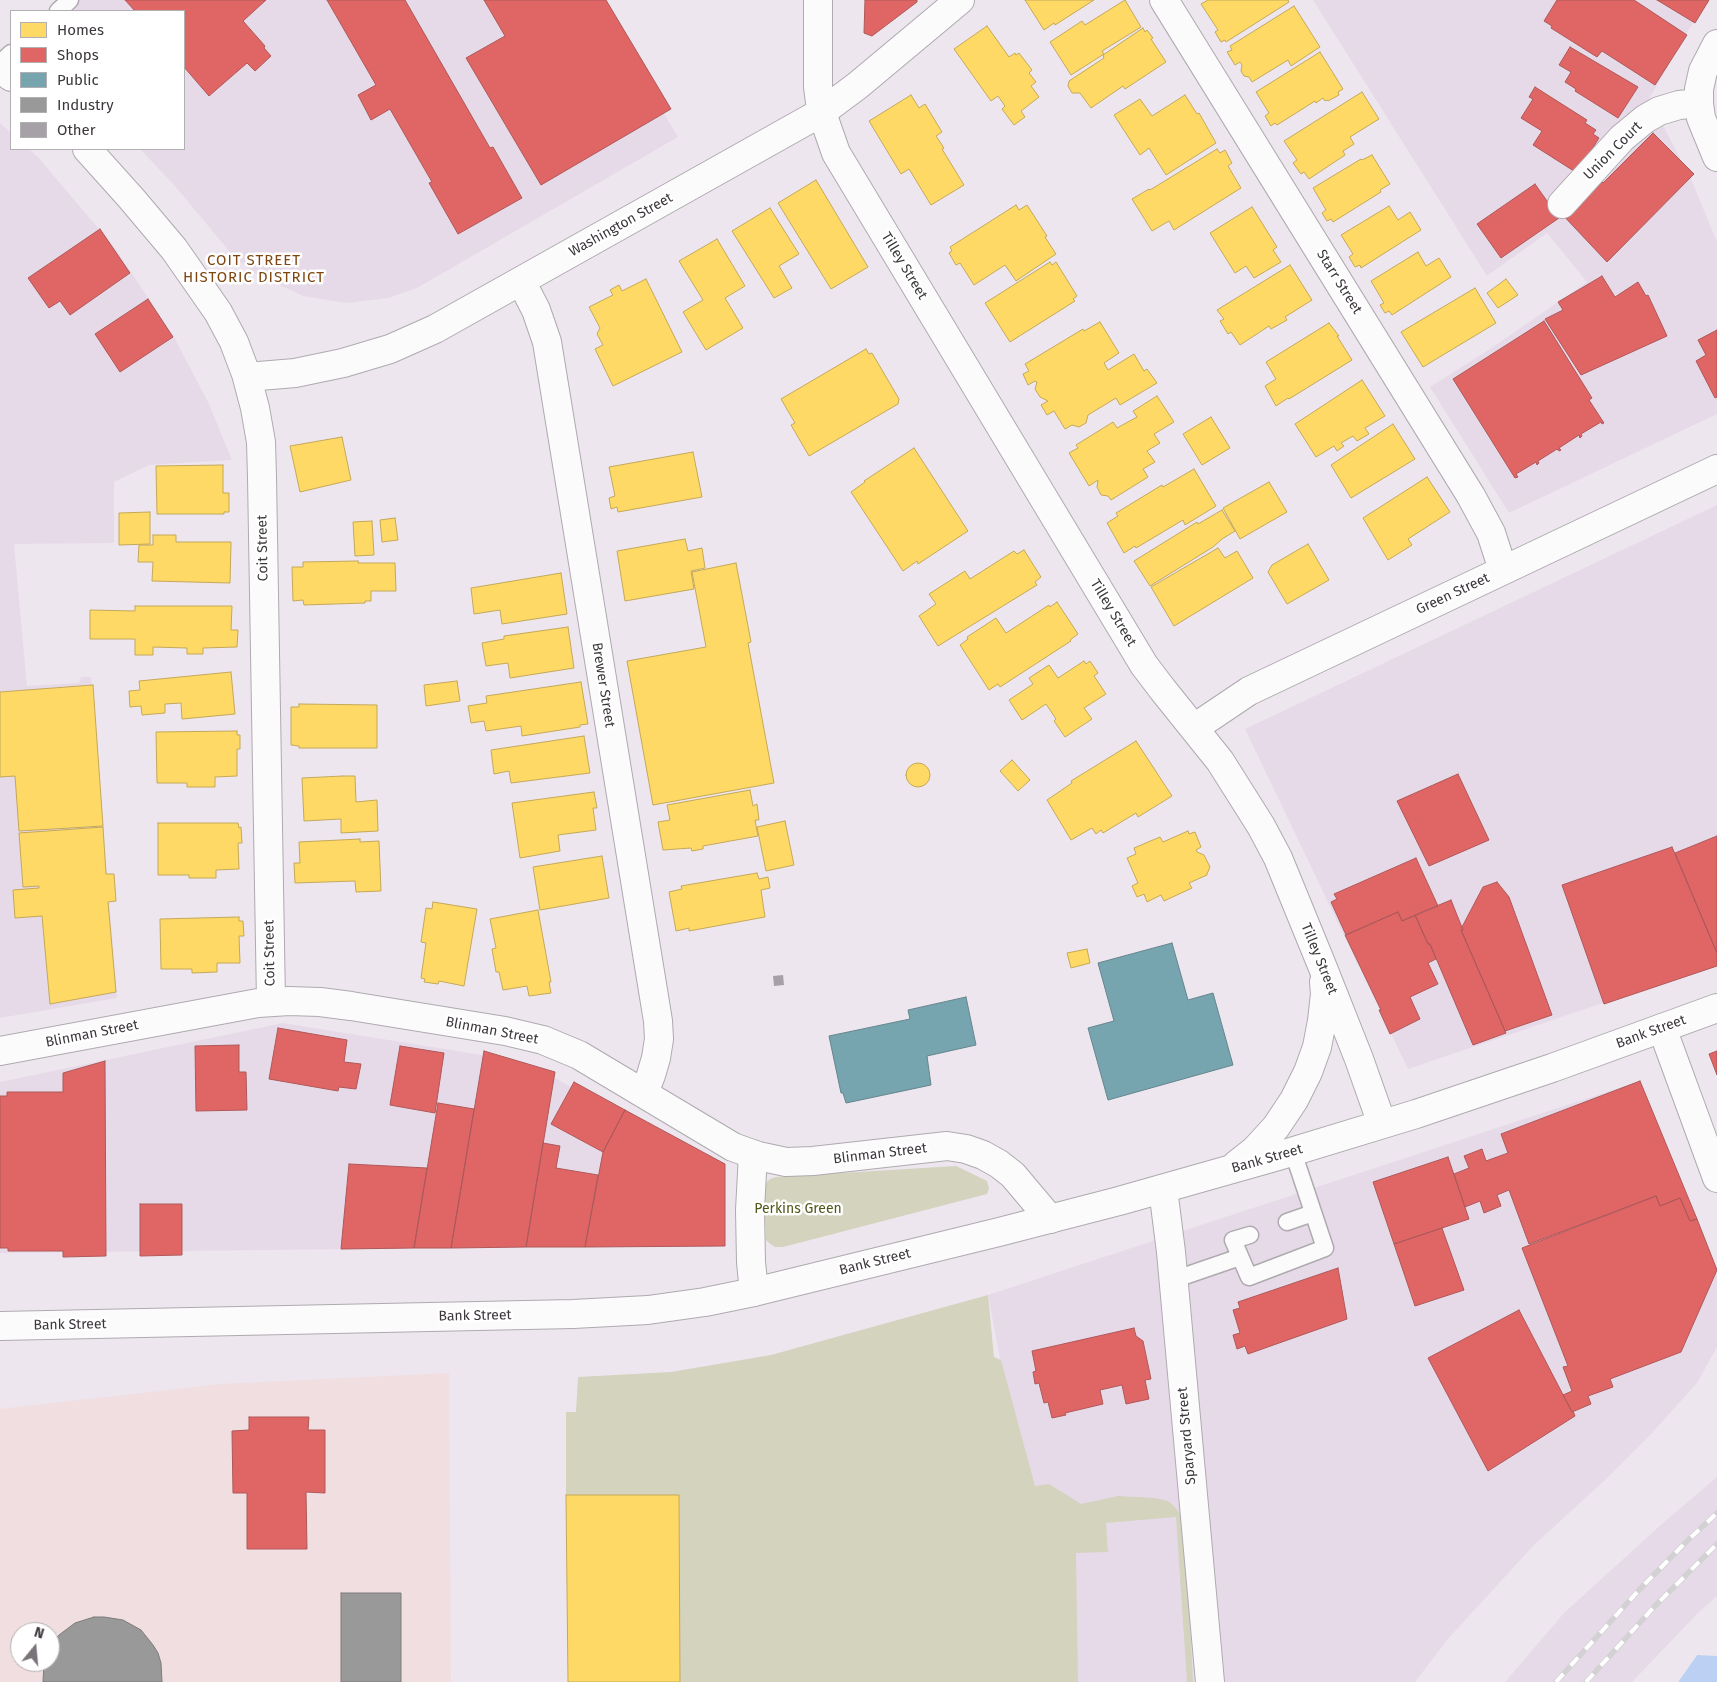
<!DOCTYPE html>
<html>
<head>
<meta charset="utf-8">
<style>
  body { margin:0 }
  #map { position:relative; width:1717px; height:1682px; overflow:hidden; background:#ede6ee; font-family:"Fira Sans",sans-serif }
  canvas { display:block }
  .legend { position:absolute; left:10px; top:10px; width:175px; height:140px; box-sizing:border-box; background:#fff; border:1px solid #b1afb1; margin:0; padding:6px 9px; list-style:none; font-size:15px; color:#3c373c }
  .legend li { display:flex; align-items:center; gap:10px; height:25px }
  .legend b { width:25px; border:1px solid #b1afb1 }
  .north { position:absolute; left:10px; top:1622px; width:50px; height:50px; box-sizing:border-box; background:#fff; border:1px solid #b1afb1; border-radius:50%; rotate:17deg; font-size:14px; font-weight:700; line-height:20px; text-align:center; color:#3c373c }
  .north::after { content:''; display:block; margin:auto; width:18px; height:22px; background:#7a747a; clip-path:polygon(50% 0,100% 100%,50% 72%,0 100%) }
</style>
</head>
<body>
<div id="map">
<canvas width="1717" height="1682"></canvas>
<ul class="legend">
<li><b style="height:14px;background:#ffd966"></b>Homes</li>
<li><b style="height:14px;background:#e06666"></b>Shops</li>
<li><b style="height:14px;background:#76a5af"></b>Public</li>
<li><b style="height:14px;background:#999"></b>Industry</li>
<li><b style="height:14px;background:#a6a1a6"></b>Other</li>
</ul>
<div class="north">N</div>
</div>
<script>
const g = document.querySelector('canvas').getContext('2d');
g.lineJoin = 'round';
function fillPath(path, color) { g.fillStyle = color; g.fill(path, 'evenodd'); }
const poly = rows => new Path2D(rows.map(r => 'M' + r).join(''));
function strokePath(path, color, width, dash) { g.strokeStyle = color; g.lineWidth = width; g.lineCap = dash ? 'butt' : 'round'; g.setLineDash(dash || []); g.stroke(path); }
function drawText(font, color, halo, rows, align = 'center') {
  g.font = font + ' "Fira Sans",sans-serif'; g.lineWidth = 5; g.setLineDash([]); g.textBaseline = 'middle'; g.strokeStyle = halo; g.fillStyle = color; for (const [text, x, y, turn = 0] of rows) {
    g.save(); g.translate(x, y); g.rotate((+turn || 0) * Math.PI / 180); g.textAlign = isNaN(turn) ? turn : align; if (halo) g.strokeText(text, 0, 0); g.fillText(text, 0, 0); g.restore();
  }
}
const built = poly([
  [59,0,596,0,678,137,417,288,388,298,346,303,303,296,251,271,230,252,175,186,140,149,184,149,184,11,46,11],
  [1313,0,1706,0,1649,99,1691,179,1717,242,1717,414,1509,513,1430,387,1490,349,1587,282,1547,233,1487,276],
  [0,123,11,133,11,149,29,149,37,156,115,248,174,337,209,404,232,460,149,465,114,482,114,543,14,544,27,686,79,683,81,677,91,677,117,998,0,1018],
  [1717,505,1717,962,1603,1003,1408,1069,1245,729],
  [283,1023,525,1062,721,1167,721,1245,0,1253,0,1082],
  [1640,1081,1717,1269,1717,1347,1697,1383,1652,1433,1605,1480,1534,1545,1447,1640,1415,1682,1078,1682,1076,1636,1026,1497,988,1295],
  [1717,1477,1717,1596,1699,1612,1632,1682,1505,1682,1564,1613,1663,1523]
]);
const industrial = poly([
  [449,1373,451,1682,0,1682,0,1409,221,1384],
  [20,1632,50,1632,50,1662,20,1662]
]);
const green = poly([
  [956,1166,987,1181,989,1188,987,1194,783,1247,775,1247,769,1243,766,1240,764,1189,764,1185,770,1179,776,1177],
  [988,1295,994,1357,1001,1360,1035,1486,1049,1484,1081,1504,1118,1496,1155,1498,1168,1501,1176,1508,1185,1521,1193,1682,1187,1682,1176,1517,1106,1523,1108,1552,1076,1553,1078,1682,680,1682,679,1495,566,1495,566,1412,576,1412,578,1377,671,1372,771,1355]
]);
const water = poly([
  [1717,1639,1717,1682,1678,1682,1697,1655]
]);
const pier = poly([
  [1710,1636,1717,1637,1717,1656,1697,1655,1678,1682,1675,1682,1700,1644]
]);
const homes = poly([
  [1025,0,1094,0,1055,25,1054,23,1044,30,1025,0],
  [1125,0,1141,27,1102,51,1104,54,1071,75,1050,42,1082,21,1085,25,1125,0],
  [1208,0,1288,0,1289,2,1226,42,1225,40,1221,42,1215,32,1218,30,1201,4,1208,0],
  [1294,6,1320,47,1291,66,1288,60,1252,82,1249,77,1244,76,1241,71,1242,65,1240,62,1235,65,1227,52,1232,50,1230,46,1294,6],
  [987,26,1009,57,1015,53,1016,55,1019,53,1032,70,1029,73,1036,82,1031,86,1039,97,1021,111,1025,117,1014,125,1002,109,1005,106,998,96,991,101,954,49,987,26],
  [1143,28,1145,32,1147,30,1153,38,1151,39,1166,62,1125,89,1123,86,1091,108,1080,93,1072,93,1068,86,1069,81,1104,58,1103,55,1143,28],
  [1320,52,1343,89,1338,92,1339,95,1328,101,1327,100,1325,101,1323,98,1316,103,1315,101,1277,125,1275,123,1271,126,1265,116,1269,113,1256,92,1320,52],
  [1362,92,1379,119,1350,137,1354,144,1343,151,1345,155,1309,179,1304,172,1301,174,1293,163,1297,160,1284,141,1362,92],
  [911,95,919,108,925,104,942,132,936,136,944,148,942,149,964,185,931,205,909,169,901,174,869,121,911,95],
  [1185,95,1197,114,1199,113,1216,143,1166,175,1149,148,1140,155,1114,115,1140,99,1152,116,1185,95],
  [1217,149,1220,153,1225,150,1232,163,1228,166,1241,188,1174,230,1169,221,1152,231,1132,199,1149,189,1150,190,1217,149],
  [1372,155,1390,184,1380,190,1381,192,1333,222,1331,219,1327,221,1322,213,1326,210,1313,188,1361,159,1362,160,1372,155],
  [816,180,868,267,831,289,778,203,816,180],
  [1016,205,1019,210,1027,205,1047,236,1045,237,1056,254,1016,281,1005,265,974,285,960,263,956,265,949,253,952,251,950,247,1016,205],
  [1389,206,1398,220,1410,212,1421,230,1361,268,1360,265,1355,267,1349,257,1353,254,1341,235,1389,206],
  [1252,207,1277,247,1273,250,1281,262,1254,278,1246,266,1235,273,1210,233,1252,207],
  [770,208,799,254,779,266,792,288,774,298,732,231,770,208],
  [717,239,745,286,725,298,743,328,706,350,683,312,703,300,679,261,717,239],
  [1418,252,1426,266,1439,258,1451,277,1392,315,1389,311,1385,313,1380,305,1384,303,1371,281,1418,252],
  [1050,262,1052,265,1056,262,1077,296,1073,299,1075,301,1010,342,985,303,1050,262],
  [1290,265,1312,300,1285,317,1287,320,1271,329,1269,326,1240,345,1231,332,1228,334,1220,321,1224,319,1217,310,1290,265],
  [646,279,682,352,613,386,595,349,603,345,597,334,600,328,589,307,613,295,610,290,619,285,622,291,646,279],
  [1506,279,1518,295,1498,308,1487,293,1506,279],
  [1475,288,1496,323,1423,367,1401,332,1475,288],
  [1100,322,1119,353,1104,363,1108,370,1134,354,1144,371,1147,369,1157,383,1120,405,1116,398,1088,415,1086,423,1079,427,1072,425,1065,429,1054,411,1047,415,1041,405,1048,401,1040,397,1035,389,1037,382,1035,381,1028,385,1023,374,1029,371,1025,364,1083,329,1084,331,1100,322],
  [1329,323,1339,336,1337,336,1352,360,1289,399,1288,398,1276,406,1265,386,1276,379,1266,362,1329,323],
  [866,349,869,354,872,353,899,399,898,404,809,456,791,425,795,423,781,399,866,349],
  [1362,380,1385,416,1365,428,1369,434,1357,441,1353,436,1341,443,1344,446,1337,451,1334,446,1316,457,1295,424,1362,380],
  [1157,396,1174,422,1154,434,1160,443,1147,451,1155,462,1143,469,1148,477,1111,500,1108,496,1101,495,1097,487,1098,480,1089,486,1069,453,1078,448,1076,445,1113,422,1117,428,1137,417,1133,411,1157,396],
  [1211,417,1230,448,1202,465,1183,434,1211,417],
  [1393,424,1415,459,1351,498,1331,465,1393,424],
  [342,437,351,480,300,492,290,446,342,437],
  [914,448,968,531,918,564,917,561,903,571,851,492,865,482,864,481,914,448],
  [693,452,702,497,618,512,617,507,611,509,609,498,615,496,609,467,693,452],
  [223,465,223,493,229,493,229,512,224,512,224,514,157,514,156,466,223,465],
  [1194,469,1216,506,1185,525,1183,520,1136,548,1135,546,1124,553,1107,523,1118,516,1116,513,1162,485,1163,487,1194,469],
  [1427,477,1450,512,1408,539,1412,545,1388,560,1363,518,1427,477],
  [1269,482,1287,512,1240,539,1223,508,1269,482],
  [1222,510,1235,531,1222,539,1213,547,1150,586,1134,561,1197,522,1198,524,1222,510],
  [150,512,150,544,119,545,119,513,150,512],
  [395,518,398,540,382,542,380,520,395,518],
  [372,521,374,555,355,556,353,522,372,521],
  [153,535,176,535,176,542,231,542,230,583,152,581,153,562,138,562,139,545,153,545,153,535],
  [685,539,688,551,702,548,705,568,691,571,694,589,625,601,617,551,685,539],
  [1308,544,1329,580,1287,604,1268,572,1272,565,1308,544],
  [1218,548,1225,558,1237,551,1253,578,1174,626,1151,587,1218,548],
  [1024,550,1041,577,1035,582,1037,585,938,646,919,616,936,604,929,594,965,571,970,579,1014,551,1017,554,1024,550],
  [358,561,358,563,395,563,396,591,371,591,371,601,365,601,365,603,304,605,303,600,293,601,292,567,303,567,303,562,358,561],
  [736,563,751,642,748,643,774,783,653,805,627,661,706,647,692,572,736,563],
  [561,573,567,614,502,624,500,610,474,614,471,588,561,573],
  [1057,602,1078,634,1070,640,1071,641,1000,687,998,684,989,690,960,645,968,639,967,637,996,618,1006,633,1049,605,1050,607,1057,602],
  [135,606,232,606,231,630,238,630,237,647,203,648,203,654,187,654,187,648,153,647,153,655,135,655,135,639,90,639,90,610,135,611,135,606],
  [568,627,574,668,510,678,508,663,486,666,482,643,504,639,504,636,568,627],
  [1084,661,1086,664,1090,661,1098,673,1094,676,1106,694,1084,708,1092,719,1065,737,1054,721,1056,719,1046,704,1022,720,1009,700,1033,684,1029,678,1049,665,1058,678,1084,661],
  [231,672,235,714,182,719,181,703,165,704,165,713,142,715,141,706,130,707,129,691,140,690,139,681,231,672],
  [457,681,460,701,426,706,424,685,457,681],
  [581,682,588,724,580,725,580,727,522,736,521,726,486,731,484,721,471,723,468,706,487,703,486,696,581,682],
  [93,685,103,826,19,831,15,776,0,777,0,692,93,685],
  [299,704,377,705,377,748,299,748,299,746,291,745,291,707,299,707,299,704],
  [237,731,237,735,240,735,240,749,237,749,237,776,215,777,215,787,187,787,187,783,157,783,156,732,237,731],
  [584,736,590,773,511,783,509,771,494,774,491,750,584,736],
  [1136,741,1172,796,1138,817,1136,813,1103,833,1101,830,1096,834,1092,828,1071,840,1047,800,1072,783,1071,781,1136,741],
  [1012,760,1030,780,1018,791,1000,771,1012,760],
  '906 775a12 12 0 1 1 24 0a12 12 0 1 1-24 0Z',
  [343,776,355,776,356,802,377,800,378,831,341,833,341,819,304,821,302,778,343,776],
  [750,790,753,806,757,804,759,820,755,820,758,836,703,846,703,849,692,851,691,848,663,850,658,822,670,820,667,805,750,790],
  [594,792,597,808,593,808,596,830,558,835,560,851,520,858,512,803,594,792],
  [785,821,794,865,766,871,757,827,785,821],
  [158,823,238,823,239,828,241,827,242,843,238,843,239,869,216,870,216,878,189,878,189,875,158,875,158,823],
  [103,827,106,874,114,874,116,901,108,902,116,992,50,1004,42,916,15,918,13,890,39,888,39,886,23,887,19,833,103,827],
  [1188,831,1189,834,1195,832,1201,847,1196,850,1197,852,1204,855,1210,867,1207,874,1207,875,1189,883,1192,888,1164,901,1161,895,1147,902,1144,894,1137,897,1132,886,1138,883,1127,858,1136,854,1134,848,1160,837,1163,842,1188,831],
  [360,839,360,842,379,841,381,891,356,892,355,881,295,883,294,863,300,863,299,842,360,839],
  [602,856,609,898,540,910,533,867,602,856],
  [757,873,759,879,768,877,770,888,761,890,765,917,689,931,689,928,676,931,669,892,682,889,681,886,757,873],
  [433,902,477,909,464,986,439,981,438,984,424,982,425,979,421,978,426,943,421,942,426,908,432,909,433,902],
  [538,910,551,982,549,982,551,993,529,996,527,986,503,990,499,972,496,972,492,949,496,948,490,919,538,910],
  [239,917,239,921,243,921,244,936,239,936,240,963,217,963,217,972,192,973,192,969,161,969,160,919,239,917],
  [1087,949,1090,963,1071,968,1067,953,1087,949],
  [566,1495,679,1495,680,1682,568,1682,566,1495]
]);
const shops = poly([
  [125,0,266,0,243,21,265,46,264,48,271,56,255,71,247,63,209,96,184,67,184,11,135,11,125,0],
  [327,0,405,0,490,148,493,147,522,198,458,234,429,183,432,182,390,109,371,120,358,95,376,85,327,0],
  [484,0,606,0,671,109,541,185,466,58,505,36,484,0],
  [865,0,917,0,917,2,872,36,864,33,865,0],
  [1557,0,1634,0,1687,35,1655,85,1602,51,1597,57,1551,28,1552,26,1544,21,1557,0],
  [1657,0,1709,0,1695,23,1657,0],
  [1570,47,1638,87,1618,118,1575,91,1576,89,1565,82,1571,72,1559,65,1570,47],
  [1535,87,1587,120,1585,123,1596,130,1593,134,1599,138,1577,173,1533,145,1542,131,1521,118,1533,99,1529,97,1535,87],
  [1653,133,1694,174,1607,262,1559,211,1594,174,1603,183,1653,133],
  [1535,184,1559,218,1501,258,1477,224,1535,184],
  [100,229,130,273,70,315,60,301,49,308,28,278,100,229],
  [1602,276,1615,297,1638,282,1646,296,1648,295,1667,336,1581,375,1545,319,1563,310,1558,302,1602,276],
  [148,299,173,337,120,372,95,334,148,299],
  [1544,321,1592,398,1589,400,1604,423,1602,424,1601,422,1581,434,1582,436,1580,438,1579,435,1559,448,1561,450,1559,451,1557,449,1538,461,1539,463,1537,465,1536,462,1516,474,1518,477,1515,478,1453,379,1544,321],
  [1717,330,1717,397,1715,398,1696,361,1706,355,1698,340,1717,330],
  [1458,774,1489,840,1429,866,1397,801,1458,774],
  [1717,836,1717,953,1675,853,1717,836],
  [1672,847,1717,953,1717,966,1604,1004,1562,885,1672,847],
  [1416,858,1438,906,1402,921,1398,912,1346,935,1331,902,1337,899,1334,894,1416,858],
  [1497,882,1509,897,1552,1015,1505,1031,1461,930,1463,930,1462,927,1483,887,1497,882],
  [1451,900,1463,930,1461,930,1506,1033,1473,1045,1430,944,1428,944,1415,915,1451,900],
  [1398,912,1402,921,1415,915,1428,944,1430,944,1436,959,1428,963,1438,984,1410,997,1420,1019,1390,1034,1379,1010,1381,1010,1345,935,1398,912],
  [278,1028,347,1040,344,1062,361,1064,356,1089,339,1087,338,1091,269,1079,278,1028],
  [239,1045,239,1072,246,1072,247,1110,196,1111,195,1046,239,1045],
  [400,1046,444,1053,435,1113,390,1105,400,1046],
  [484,1051,555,1072,526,1247,451,1248,484,1051],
  [1717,1051,1717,1075,1709,1054,1717,1051],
  [105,1061,106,1256,63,1257,63,1251,8,1251,8,1248,0,1248,0,1096,7,1096,7,1092,63,1092,63,1073,105,1061],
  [1640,1081,1697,1219,1690,1221,1680,1198,1660,1206,1656,1196,1529,1244,1509,1190,1497,1195,1501,1206,1484,1213,1480,1201,1465,1207,1454,1174,1469,1168,1464,1156,1482,1149,1486,1161,1508,1153,1501,1134,1640,1081],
  [574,1082,625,1110,603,1152,551,1124,574,1082],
  [438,1103,474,1109,451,1248,414,1248,438,1103],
  [625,1110,725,1164,725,1246,585,1247,603,1152,625,1110],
  [543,1143,560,1146,556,1168,598,1175,585,1247,526,1247,543,1143],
  [1448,1157,1469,1219,1394,1244,1373,1182,1448,1157],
  [349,1164,427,1168,414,1248,341,1249,349,1164],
  [1656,1196,1660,1206,1680,1198,1690,1221,1697,1219,1717,1270,1681,1352,1610,1379,1613,1387,1588,1396,1591,1404,1572,1412,1563,1395,1572,1391,1563,1367,1568,1366,1522,1248,1656,1196],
  [140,1204,182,1204,182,1255,140,1256,140,1204],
  [1442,1228,1464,1290,1415,1306,1394,1244,1442,1228],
  [1338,1268,1347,1319,1248,1354,1245,1346,1237,1349,1233,1335,1240,1333,1233,1310,1240,1308,1238,1302,1338,1268],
  [1519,1310,1572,1412,1573,1411,1575,1416,1488,1471,1428,1358,1519,1310],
  [1134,1328,1136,1336,1143,1341,1151,1379,1145,1380,1149,1399,1126,1404,1122,1385,1100,1390,1103,1404,1065,1413,1066,1415,1052,1418,1048,1402,1044,1403,1039,1383,1035,1384,1033,1372,1036,1371,1032,1351,1134,1328],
  [249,1417,309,1417,308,1430,325,1430,325,1493,306,1492,307,1549,247,1549,247,1493,233,1493,232,1431,249,1430,249,1417]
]);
const public = poly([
  [1172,943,1188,1000,1213,993,1233,1065,1108,1100,1088,1028,1114,1021,1098,963,1172,943],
  [966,997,976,1045,927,1056,931,1085,846,1103,843,1093,841,1093,829,1036,910,1019,908,1010,966,997]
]);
const industry = poly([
  [341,1593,401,1593,401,1682,341,1682,341,1593],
  [94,1617,104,1617,123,1620,141,1630,153,1645,158,1653,161,1663,162,1682,43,1682,44,1662,50,1662,50,1647,53,1642,59,1635,75,1623,94,1617]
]);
const building = poly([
  [783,975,784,985,774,986,773,976]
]);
const lane = poly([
  [58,11,70,0],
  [0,63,11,53],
  [1287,1222,1313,1213],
  [1250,1235,1233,1240,1249,1277,1325,1248,1293,1152],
  [1173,1280,1240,1257]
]);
const street = poly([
  [1164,0,1471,496,1491,533,1503,570],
  [1717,44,1703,71,1699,89,1699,103,1701,118,1717,157],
  [0,68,11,77],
  [87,149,131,198,174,249,218,312,234,342,246,374,255,408,261,442,262,477,271,1002],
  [1562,204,1622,138,1645,119,1659,111,1679,105,1699,103],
  [521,281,536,310,547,342,658,1021,659,1039,656,1058,651,1075,644,1093],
  [247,377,295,373,343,363,390,349,435,329,822,112,857,86,960,0],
  [1662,1028,1717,1178],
  [0,1051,258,1003,289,1001,320,1002,351,1006,505,1031,543,1040,579,1055,733,1147,758,1156,786,1162,813,1161,947,1146,966,1149,983,1155,999,1164,1013,1175,1050,1219],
  [753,1154,750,1210,751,1262,754,1292],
  [1163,1189,1171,1252,1210,1682]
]);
const secondary = poly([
  [818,0,818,87,821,110,836,153,1144,665,1163,690,1220,761,1261,826,1278,858,1323,968,1359,1059,1382,1124],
  [1194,728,1249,691,1717,469],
  [1236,1165,1255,1150,1276,1127,1294,1100,1308,1072,1317,1047,1322,1021,1325,994,1324,982],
  [0,1326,573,1314,648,1310,705,1302,754,1292,999,1232,1119,1201,1278,1156,1416,1114,1552,1068,1717,1008]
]);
const rail = poly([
  [1556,1682,1639,1590,1686,1542,1717,1513],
  [1586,1682,1655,1606,1717,1544]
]);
const streetNames = [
  ["Union Court",1613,151,-45],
  ["Washington Street",621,225,-29],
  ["Tilley Street",904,266,59],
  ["Starr Street",1339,282,58],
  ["Coit Street",263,548,-91],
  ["Green Street",1453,594,-25],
  ["Tilley Street",1113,613,59],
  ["Brewer Street",603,685,81],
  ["Coit Street",270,953,-91],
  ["Tilley Street",1319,959,68],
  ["Blinman Street",492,1031,11],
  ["Bank Street",1651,1032,-20],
  ["Blinman Street",92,1034,-11],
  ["Blinman Street",880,1154,-7],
  ["Bank Street",1267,1159,-16],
  ["Bank Street",875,1262,-14],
  ["Bank Street",475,1316,-1],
  ["Bank Street",70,1325,-1],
  ["Sparyard Street",1187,1436,-95]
];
const parkNames = [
  ["Perkins Green",798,1209]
];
const neighbourhoodNames = [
  ["COIT STREET",254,261],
  ["HISTORIC DISTRICT",254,278]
];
fillPath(built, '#e7dae8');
fillPath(industrial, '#f0dee1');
fillPath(green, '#d3d3be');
fillPath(water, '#bcd0f4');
fillPath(pier, '#ede6ee');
fillPath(homes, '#ffd966');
strokePath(homes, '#c4a859', 1);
fillPath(shops, '#e06666');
strokePath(shops, '#af5859', 1);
fillPath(public, '#76a5af');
strokePath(public, '#65848c', 1);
fillPath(industry, '#999');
strokePath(industry, '#7d7c7d', 1);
fillPath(building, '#a6a1a6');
strokePath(lane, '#aeaaaf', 19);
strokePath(street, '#aeaaaf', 30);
strokePath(secondary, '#aeaaaf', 30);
strokePath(lane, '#fcfbfc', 16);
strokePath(street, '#fcfbfc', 28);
strokePath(secondary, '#fcfbfc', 28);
strokePath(rail, '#d3d1d3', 5.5);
strokePath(rail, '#fff', 4, [11]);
drawText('14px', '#3c373c', '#fff', streetNames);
drawText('14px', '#505718', '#fff', parkNames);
g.letterSpacing = '1px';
drawText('15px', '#7f470f', '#fff', neighbourhoodNames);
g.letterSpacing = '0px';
</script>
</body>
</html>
